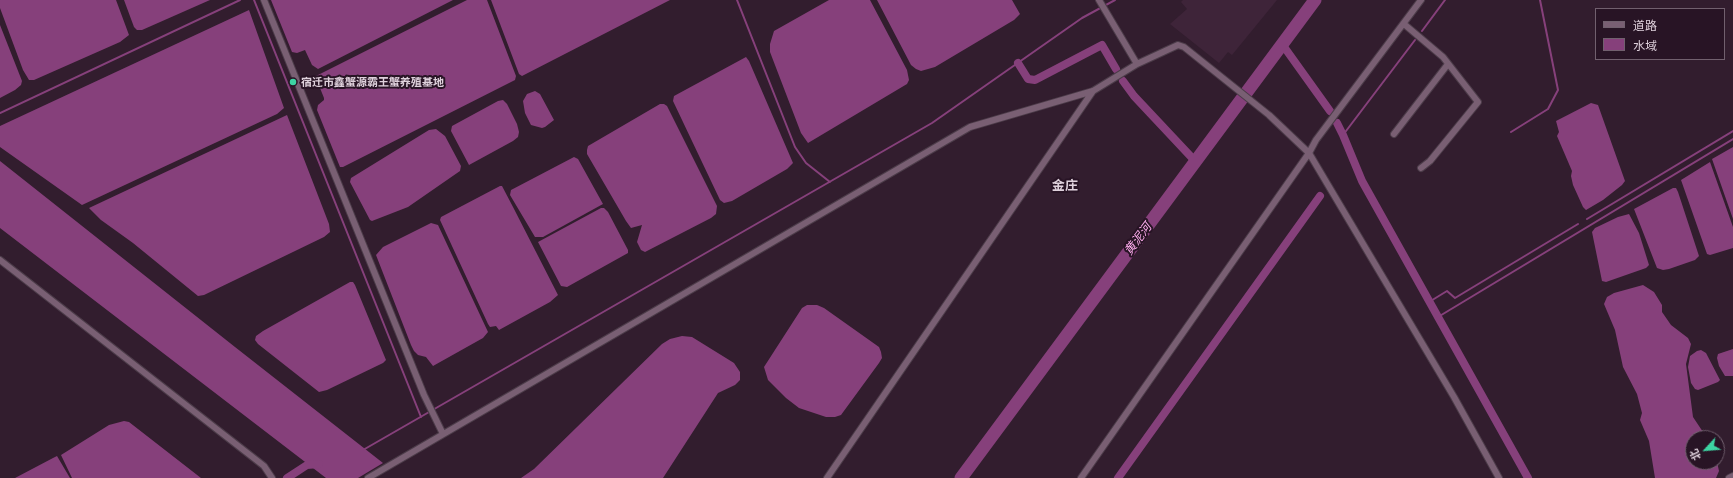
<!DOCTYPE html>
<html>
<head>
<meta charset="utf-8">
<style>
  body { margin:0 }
  #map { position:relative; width:1733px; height:478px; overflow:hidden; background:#321d2e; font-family:Lato,"Noto Sans SC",sans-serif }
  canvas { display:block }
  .legend { position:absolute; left:1595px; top:8px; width:130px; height:52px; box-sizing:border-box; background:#281425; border:1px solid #71606e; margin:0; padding:5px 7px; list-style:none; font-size:12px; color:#dfd1dc }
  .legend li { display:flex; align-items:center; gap:8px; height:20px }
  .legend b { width:20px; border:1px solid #71606e }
  .north { position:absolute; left:1685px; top:430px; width:40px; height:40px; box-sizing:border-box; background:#281425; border:1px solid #71606e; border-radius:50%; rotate:244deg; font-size:11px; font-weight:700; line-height:16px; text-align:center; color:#dfd1dc }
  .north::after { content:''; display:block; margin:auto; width:14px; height:18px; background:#3dd4a3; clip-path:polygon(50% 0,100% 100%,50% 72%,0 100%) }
</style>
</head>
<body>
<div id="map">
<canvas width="1733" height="478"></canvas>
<ul class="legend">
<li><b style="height:5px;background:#795f73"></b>道路</li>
<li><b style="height:11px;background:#86407b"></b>水域</li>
</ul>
<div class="north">北</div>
</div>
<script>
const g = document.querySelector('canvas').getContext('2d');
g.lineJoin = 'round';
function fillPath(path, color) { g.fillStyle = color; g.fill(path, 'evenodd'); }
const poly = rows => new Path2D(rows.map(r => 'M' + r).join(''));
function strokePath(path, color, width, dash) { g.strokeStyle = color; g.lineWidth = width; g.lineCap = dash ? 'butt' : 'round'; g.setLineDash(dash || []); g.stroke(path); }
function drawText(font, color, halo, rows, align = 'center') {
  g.font = font + ' Lato,"Noto Sans SC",sans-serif'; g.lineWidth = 4; g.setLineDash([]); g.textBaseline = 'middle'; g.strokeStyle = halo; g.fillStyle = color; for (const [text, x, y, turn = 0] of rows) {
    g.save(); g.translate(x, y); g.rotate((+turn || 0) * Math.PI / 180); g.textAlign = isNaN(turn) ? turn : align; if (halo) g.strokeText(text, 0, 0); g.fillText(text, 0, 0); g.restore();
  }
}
const built = poly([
  [1183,0,1277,0,1232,55,1228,52,1219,63,1170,24,1187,9,1181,2]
]);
const water = poly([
  [0,0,116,0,129,35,120,42,34,80,29,80,23,70,0,8],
  [124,0,210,0,142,30,137,30,134,27],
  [271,0,453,0,318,69,312,65,305,50,297,53,292,52],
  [467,0,487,0,516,76,515,80,343,167,340,167,317,110,318,105,324,100,324,98,316,78,316,76],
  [491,0,670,0,522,76,519,74],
  [829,0,870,0,907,70,909,80,907,84,808,143,801,133,770,52,770,44,774,31],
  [877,0,1012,0,1020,14,1014,20,935,67,921,71,916,69,911,65],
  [249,10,284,108,277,114,82,205,0,147,0,126],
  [0,25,22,81,21,85,15,90,0,98],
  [746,57,749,61,793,163,787,169,732,201,724,203,720,200,673,101,674,96],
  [535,91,540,94,554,120,545,127,542,128,531,125,525,113,523,101,527,94],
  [503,100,507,104,517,124,519,132,518,137,513,141,469,165,451,131,452,126,498,101],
  [1591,103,1598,105,1625,181,1622,185,1603,200,1586,210,1583,207,1573,185,1571,176,1572,171,1557,136,1559,132,1556,121],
  [660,104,664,104,667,106,717,206,716,214,711,218,645,252,641,250,637,242,642,225,631,228,626,221,587,154,587,150,588,146],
  [287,115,329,224,330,232,324,237,204,295,198,296,133,243,101,220,89,208],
  [436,129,445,136,461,166,460,171,408,207,372,221,370,220,350,182,351,178,429,130],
  [1733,147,1733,219,1712,159],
  [574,157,578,159,603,204,543,237,535,237,510,195,511,190],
  [0,161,235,347,383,463,358,478,326,478,0,228],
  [1710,162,1733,227,1733,248,1710,255,1707,254,1681,180],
  [500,186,502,186,513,207,558,295,550,302,499,330,496,326,490,327,488,324,440,220,441,217],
  [1673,188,1676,188,1678,192,1699,256,1695,260,1669,269,1663,270,1657,268,1634,209],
  [601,208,604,208,608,212,628,250,628,253,567,287,561,286,538,242],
  [1629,214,1639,233,1649,265,1646,268,1606,282,1602,281,1592,232,1595,228,1618,217],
  [431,223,438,225,488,332,483,338,433,366,426,357,418,355,414,351,411,345,376,255,383,247],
  [350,282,353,282,355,285,386,360,383,363,327,390,319,392,258,344,255,340,256,336,263,331],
  [1643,285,1654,292,1662,305,1662,312,1671,325,1688,338,1691,344,1686,364,1693,417,1707,438,1693,438,1693,462,1717,462,1719,471,1716,478,1655,478,1649,441,1640,420,1642,413,1637,394,1623,367,1615,330,1604,304,1607,297,1614,293],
  [807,305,817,305,824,308,879,347,881,352,882,358,879,363,841,415,835,417,826,417,799,408,786,398,768,380,764,367,802,308],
  [682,336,692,337,734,363,740,372,740,380,735,385,718,393,663,478,521,478,534,469,662,344,670,339],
  [1733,349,1733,376,1725,376,1719,366,1717,358,1718,354],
  [1701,350,1706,353,1720,380,1718,382,1698,390,1695,389,1691,383,1688,367,1690,356,1697,351],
  [124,421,129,422,201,478,72,478,61,455,109,425],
  [57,456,70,478,15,478,53,458]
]);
const stream = poly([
  [254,0,421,417],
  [737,0,795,147,806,163,830,182],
  [1422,31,1445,0],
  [0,113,240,0],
  [1511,132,1548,109,1558,90,1540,0],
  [1343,135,1415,40],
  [1587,219,1733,131],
  [1429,302,1447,291,1455,298,1578,224],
  [1438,317,1733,139],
  [363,450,932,123,1082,18,1115,0]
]);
const canal = poly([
  [1282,44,1330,111],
  [1018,63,1028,79,1035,80,1102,45,1116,69],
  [1123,81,1134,96,1195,161],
  [1337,123,1343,135,1362,181,1528,478],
  [287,478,307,465,319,464],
  [1118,478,1320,196]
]);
const river = poly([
  [961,478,1315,0]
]);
const minor = poly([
  [264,0,424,395,443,434],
  [1404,24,1443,57,1478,102,1430,161,1421,168],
  [1137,64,1178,45,1184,47,1269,115,1309,153,1454,397,1499,478],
  [1394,134,1448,64],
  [0,260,264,466,272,478],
  [368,478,970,127,1093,91,1137,64,1099,0],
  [827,478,1093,91],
  [1081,478,1309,153,1316,140,1421,0],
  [1729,478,1733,476]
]);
const markers = [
  [293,82,4,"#3dd4a3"]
];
const poiNames = [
  ["宿迁市鑫蟹源霸王蟹养殖基地",301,82]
];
const waterNames = [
  ["黄泥河",1138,239,-53]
];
const quarterNames = [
  ["金庄",1065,186]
];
fillPath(built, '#3e2439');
fillPath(water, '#86407b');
strokePath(stream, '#86407b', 2);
strokePath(canal, '#86407b', 8);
strokePath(river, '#86407b', 13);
strokePath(minor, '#4c3c49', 8);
strokePath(minor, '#795f73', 6);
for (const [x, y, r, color] of markers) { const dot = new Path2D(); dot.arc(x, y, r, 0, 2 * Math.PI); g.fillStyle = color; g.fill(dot); strokePath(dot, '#281425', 1.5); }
drawText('bold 11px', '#dfd1dc', '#281425', poiNames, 'left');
drawText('italic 12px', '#ffafef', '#281425', waterNames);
drawText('bold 13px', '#dfd1dc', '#281425', quarterNames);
</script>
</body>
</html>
